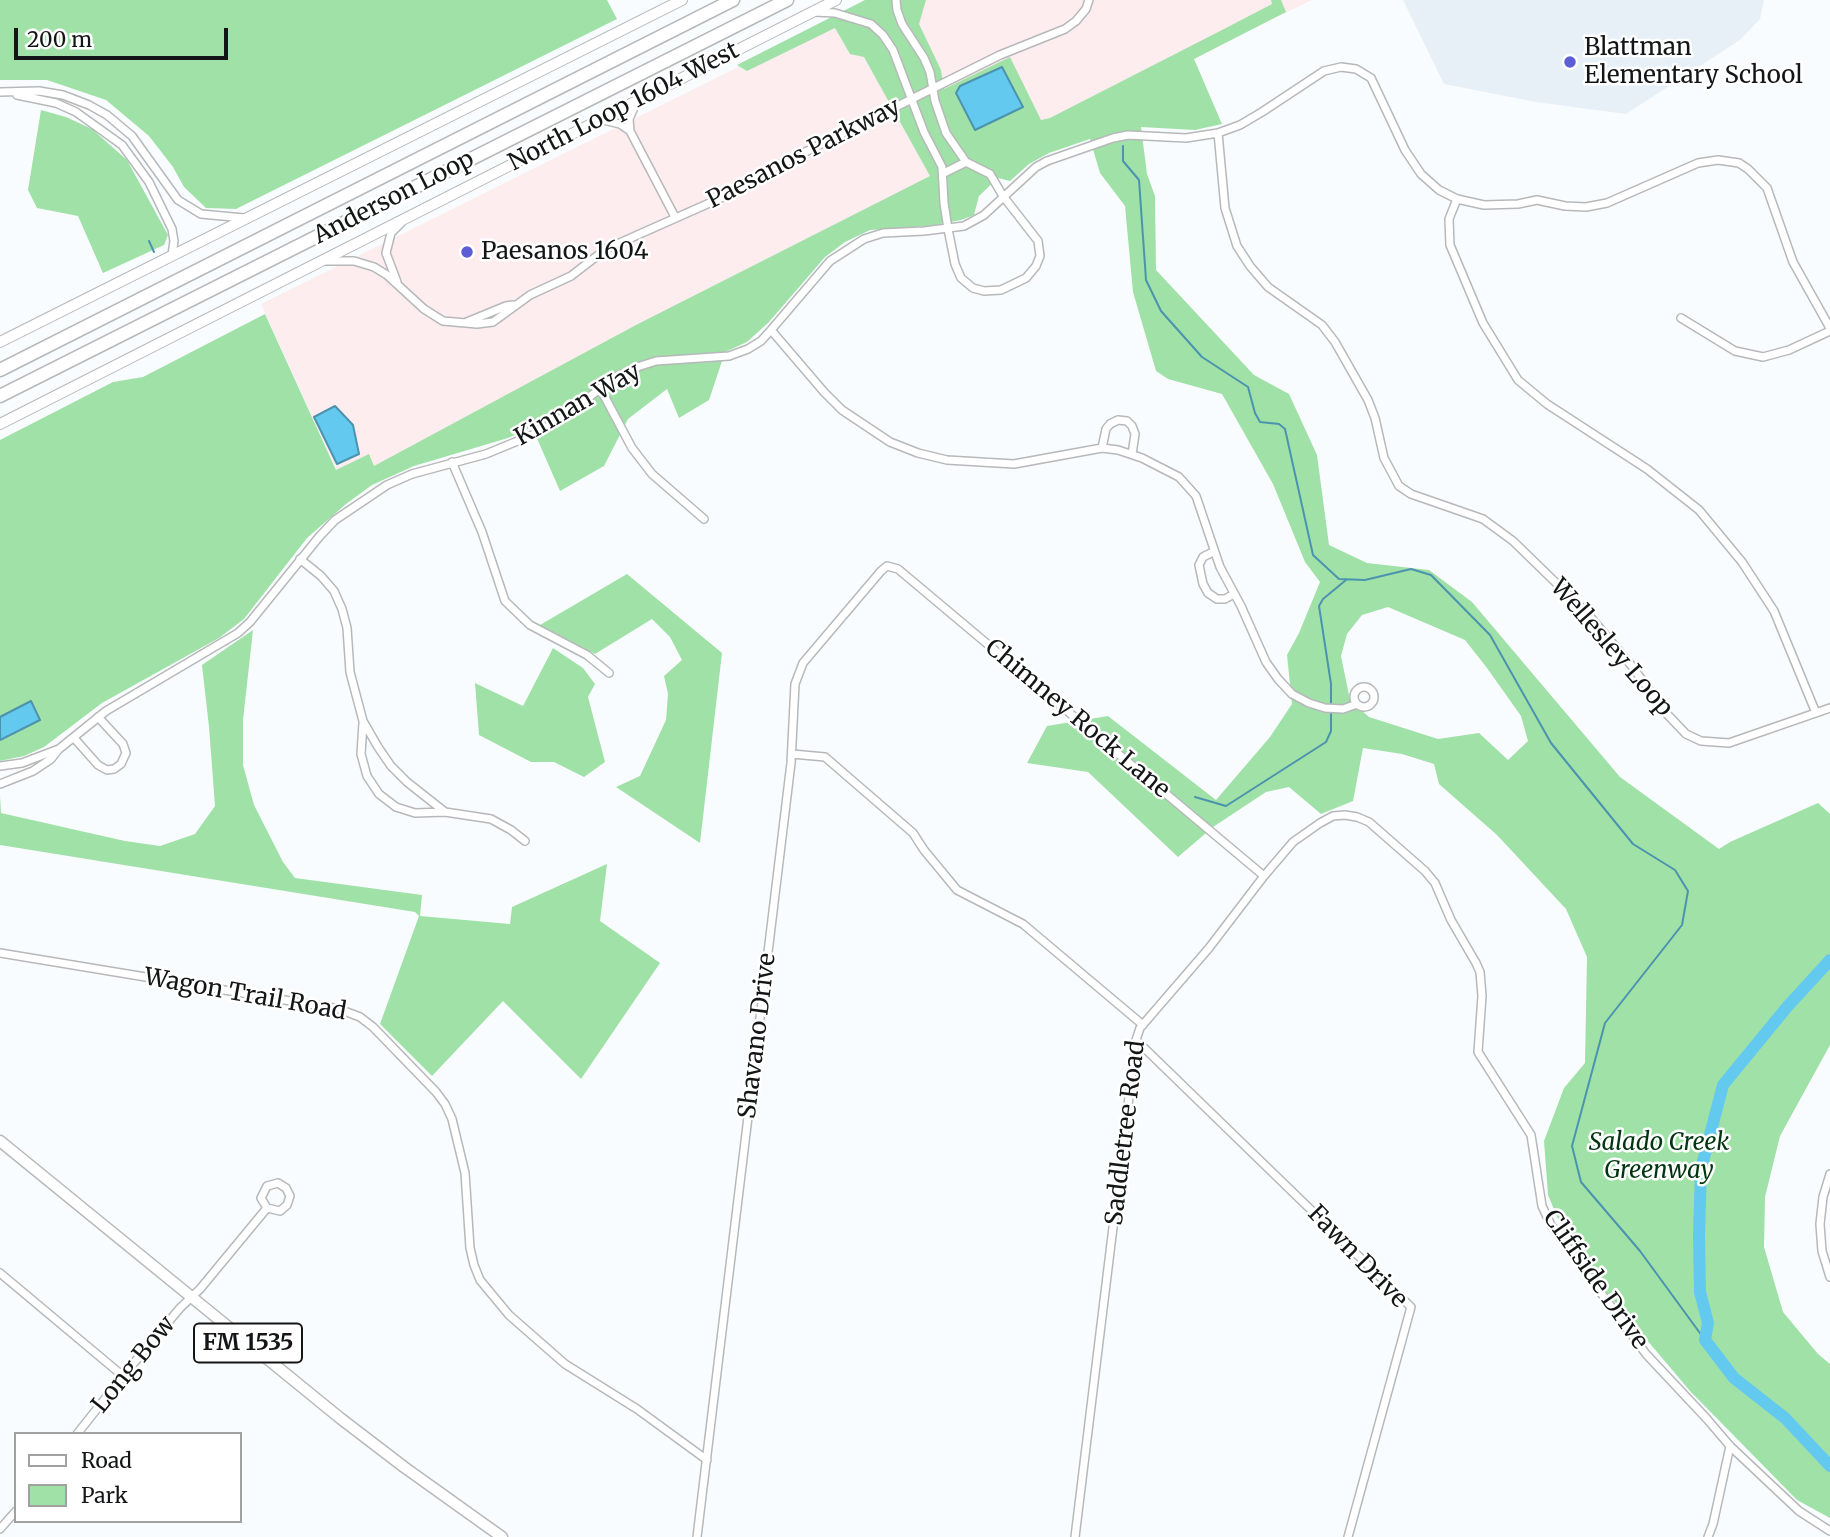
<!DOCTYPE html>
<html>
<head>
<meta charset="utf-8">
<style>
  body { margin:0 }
  #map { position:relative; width:1830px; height:1537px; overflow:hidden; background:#f9fcfe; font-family:Merriweather,serif }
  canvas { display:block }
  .legend { position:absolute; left:14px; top:1432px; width:228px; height:91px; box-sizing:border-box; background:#fff; border:2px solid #a1a1a2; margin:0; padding:9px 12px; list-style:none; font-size:21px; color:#141516 }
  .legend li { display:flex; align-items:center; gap:14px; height:35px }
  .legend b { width:35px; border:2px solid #a1a1a2 }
  .scale { position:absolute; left:14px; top:28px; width:214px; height:32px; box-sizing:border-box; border:4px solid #141516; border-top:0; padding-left:9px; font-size:21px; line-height:24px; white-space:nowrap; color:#141516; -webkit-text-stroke:5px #fff; paint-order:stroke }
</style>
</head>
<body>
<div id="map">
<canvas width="1830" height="1537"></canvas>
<ul class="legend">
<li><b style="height:9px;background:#fff"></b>Road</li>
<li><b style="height:19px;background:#a0e1a8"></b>Park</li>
</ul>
<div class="scale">200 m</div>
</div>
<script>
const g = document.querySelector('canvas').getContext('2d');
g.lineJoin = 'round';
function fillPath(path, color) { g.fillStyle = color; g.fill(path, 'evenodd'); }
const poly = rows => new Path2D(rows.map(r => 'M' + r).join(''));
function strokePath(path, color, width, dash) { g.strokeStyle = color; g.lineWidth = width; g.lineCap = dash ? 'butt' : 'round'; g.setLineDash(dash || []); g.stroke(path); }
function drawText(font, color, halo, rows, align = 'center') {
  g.font = font + ' Merriweather,serif'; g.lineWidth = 5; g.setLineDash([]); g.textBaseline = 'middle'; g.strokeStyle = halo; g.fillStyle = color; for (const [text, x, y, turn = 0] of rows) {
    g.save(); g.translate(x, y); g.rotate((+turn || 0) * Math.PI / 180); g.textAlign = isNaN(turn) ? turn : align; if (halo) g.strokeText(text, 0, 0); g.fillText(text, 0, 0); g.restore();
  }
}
const commercial = poly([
  [873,0,1312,0,1252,29,1063,128,344,487,261,304]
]);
const built = poly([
  [1403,0,1764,0,1760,19,1740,40,1626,114,1536,102,1444,84]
]);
const green = poly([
  [0,0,607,0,617,19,236,209,206,208,184,187,173,167,149,136,106,100,47,80,0,80],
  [865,0,926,0,919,24,941,70,944,89,1010,57,1041,120,1050,118,1222,30,1272,4,1271,0,1281,0,1286,12,1194,59,1222,124,1195,130,1141,127,1147,174,1155,196,1156,270,1254,375,1289,394,1317,455,1329,545,1367,563,1429,570,1472,602,1620,777,1719,849,1730,842,1818,803,1830,814,1830,1045,1780,1136,1765,1197,1764,1247,1783,1312,1818,1354,1830,1364,1830,1518,1797,1500,1690,1391,1603,1288,1563,1231,1548,1195,1544,1141,1564,1088,1585,1063,1587,957,1566,909,1497,835,1439,784,1434,764,1402,754,1363,748,1353,801,1321,814,1289,787,1266,792,1213,827,1178,857,1088,772,1027,763,1047,726,1108,716,1216,800,1270,737,1292,704,1287,655,1299,633,1320,582,1305,562,1273,484,1222,394,1168,379,1156,371,1133,292,1125,206,1100,173,1090,139,1049,153,1029,164,1010,181,998,178,979,196,974,215,961,220,929,226,870,230,845,242,825,257,769,322,747,342,725,352,709,400,679,418,667,389,628,419,604,466,560,491,532,427,508,438,414,466,372,485,346,504,307,538,244,619,219,638,102,703,44,747,24,756,0,761,0,440,113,382,143,377,265,314,336,470,369,454,374,466,636,325,930,176,864,57,850,54,835,28,747,71,737,65],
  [1388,607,1465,640,1487,668,1521,716,1528,741,1508,760,1479,733,1438,739,1369,717,1350,700,1341,656,1347,634,1362,615],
  [41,110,66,117,92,129,127,160,168,235,164,245,103,273,78,216,37,208,28,190],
  [627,574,722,653,700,843,616,787,640,776,666,720,668,694,664,676,682,660,670,637,652,619,595,654,540,625],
  [253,630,243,720,243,765,254,805,283,862,295,878,422,895,420,916,510,924,512,907,607,864,600,921,660,963,581,1079,503,1001,432,1076,380,1024,419,916,415,912,0,845,0,795,1,813,125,841,160,846,195,834,215,806,209,727,202,665],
  [553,648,583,668,595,684,588,697,605,762,584,777,554,762,531,762,479,735,475,683,523,706]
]);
const water = poly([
  [1002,67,1023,107,975,130,956,93,960,86,1002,67],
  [335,406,353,425,359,454,337,464,314,417,335,406],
  [31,701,40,720,0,740,0,717,31,701]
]);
const stream = poly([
  [1123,146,1123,161,1139,180,1146,280,1161,311,1202,357,1248,387,1255,413,1260,422,1279,424,1285,429,1313,555,1339,579,1365,580,1411,569,1431,575,1490,635,1551,743,1633,844,1675,870,1688,891,1682,925,1605,1023,1572,1146,1581,1182,1640,1251,1705,1340],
  [149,241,154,252],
  [1331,703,1331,684,1319,606,1323,599,1346,580],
  [1195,797,1226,806,1326,742,1331,731,1331,714]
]);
const river = poly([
  [1830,960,1787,1007,1723,1085,1701,1169,1699,1235,1700,1292,1708,1323,1705,1340,1734,1378,1785,1418,1830,1466]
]);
const minor = poly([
  [815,12,835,13,871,24,883,35,893,50,924,132,942,167,944,203,948,229,955,264,961,278,973,288,984,291,1001,290,1026,278,1036,266,1040,256,1038,241,1003,196,990,174,966,162,946,133,935,101,930,72,924,58,902,24,897,10,896,0],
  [0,92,39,91,63,95,89,105,107,115,132,136,178,200,201,214,244,218],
  [17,95,56,103,76,112,122,145,149,182,172,229,174,241,172,255],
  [637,101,629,119,630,131,675,217],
  [599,119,620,124,630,131],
  [1218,133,1225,208,1237,246,1250,266,1268,287,1322,325,1335,342,1368,400,1375,418,1384,458,1399,486,1411,494,1483,519,1513,541,1587,613,1631,665,1666,713,1686,734,1701,741,1729,743,1830,708],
  [944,173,966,162],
  [1457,199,1449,219,1450,245,1483,323,1518,380,1547,404,1647,469,1699,510,1742,562,1774,611,1816,713],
  [323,261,354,261,374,267,387,275,424,309,443,321,477,324,493,322,530,295,571,276,606,249,723,197,751,179,1000,55,1065,29,1076,21,1086,9,1089,0],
  [397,282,386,253,391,233,401,223],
  [1681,318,1735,351,1763,357,1789,350,1830,331],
  [467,322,506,306,513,305],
  [771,330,824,392,842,410,890,442,918,453,947,460,1014,464,1102,448,1118,450,1142,458,1179,477,1196,496,1220,567,1241,606,1266,662,1278,679,1292,694,1309,703,1325,708,1343,709,1357,704],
  [600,388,632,448,652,474,704,519],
  [1102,448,1106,429,1110,424,1118,420,1127,421,1132,426,1135,434,1132,454],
  [452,462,482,532,505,601,530,625,587,655,609,673],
  [1213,552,1203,557,1199,565,1203,584,1208,593,1217,599,1225,599,1234,594],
  [300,559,321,576,334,591,342,609,347,628,350,672,363,721,378,747,391,766,407,782,445,812],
  '1354 697a10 10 0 1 1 20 0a10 10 0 1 1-20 0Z',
  [363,723,361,754,367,776,379,794,396,807,415,813,445,812,491,819,511,830,525,841],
  [74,738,98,765,107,770,114,769,121,764,126,753,123,744,98,717],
  [792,754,825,757,913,833,924,850,957,890,1023,924,1143,1025],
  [0,766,22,763,59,749],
  [0,784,33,771,51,759,59,749,106,711,238,633,250,622,319,537,335,520,387,485,412,474,486,454,537,433,565,416,611,380,634,368,656,361,729,356,748,349,761,341,771,330,830,261,864,239,883,233,924,231,964,226,984,215,1036,167,1047,161,1113,138,1128,135,1186,138,1218,133,1240,125,1262,112,1324,71,1341,67,1356,69,1371,78,1405,150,1421,174,1439,190,1457,199,1484,205,1518,204,1537,200,1565,206,1586,207,1607,203,1698,163,1718,160,1739,163,1748,169,1767,188,1793,262,1830,328],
  [0,953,339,1009,360,1017,373,1027,436,1092,445,1104,452,1119,465,1173,470,1248,474,1265,480,1280,509,1315,565,1364,637,1409,707,1460],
  [1136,1040,1411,1307,1348,1537],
  [1830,1174,1823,1197,1820,1224,1822,1251,1830,1277],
  [0,1273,123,1376],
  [77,1434,123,1376,180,1308,200,1289,267,1208,280,1211,287,1205,290,1196,286,1188,278,1183,267,1186,261,1198,267,1208],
  [0,1529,16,1511],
  [697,1537,791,763,795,684,803,663,881,571,887,566,898,569,1264,876],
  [1075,1537,1136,1040,1140,1028,1209,948,1264,876,1293,842,1320,823,1333,816,1345,815,1357,817,1369,822,1425,871,1435,883,1451,920,1476,963,1480,972,1482,996,1478,1052,1531,1135,1542,1206,1551,1225,1646,1354,1707,1419,1730,1446,1799,1511,1830,1531],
  [1708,1537,1713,1524,1730,1446]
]);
const secondary = poly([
  [0,342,682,0],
  [0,424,836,0]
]);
const primary = poly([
  [0,1141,340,1418,404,1467,502,1537]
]);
const motorway = poly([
  [0,370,733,0],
  [0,396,787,0]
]);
const markers = [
  [1570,62,7,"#5c5ed6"],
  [467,252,7,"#5c5ed6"]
];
const shields = [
  [248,1343,108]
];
const shieldNames = [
  ["FM 1535",248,1343]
];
const poiNames = [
  ["Blattman",1584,48],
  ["Elementary School",1584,76],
  ["Paesanos 1604",481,252]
];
const streetNames = [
  ["North Loop 1604 West",624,107,-27],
  ["Paesanos Parkway",804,154,-27],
  ["Anderson Loop",394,198,-27],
  ["Kinnan Way",578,405,-30],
  ["Wellesley Loop",1611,648,49],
  ["Chimney Rock Lane",1077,719,40],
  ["Wagon Trail Road",245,995,10],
  ["Shavano Drive",758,1036,-83],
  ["Saddletree Road",1126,1133,-83],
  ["Fawn Drive",1357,1257,46],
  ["Cliffside Drive",1595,1280,55],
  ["Long Bow",134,1365,-51]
];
const parkNames = [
  ["Salado Creek",1659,1143],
  ["Greenway",1659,1171]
];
fillPath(commercial, '#fdedee');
fillPath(built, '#e7f0f7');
fillPath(green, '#a0e1a8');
fillPath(water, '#64c9ef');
strokePath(water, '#4c93ae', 2);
strokePath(stream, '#4c93ae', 2);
strokePath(river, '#64c9ef', 12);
strokePath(minor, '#b6b8ba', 10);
strokePath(secondary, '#b6b8ba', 12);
strokePath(primary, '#b6b8ba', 13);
strokePath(motorway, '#b6b8ba', 15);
strokePath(minor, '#fff', 7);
strokePath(secondary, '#fff', 10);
strokePath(primary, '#fff', 10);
strokePath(motorway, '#fff', 12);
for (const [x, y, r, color] of markers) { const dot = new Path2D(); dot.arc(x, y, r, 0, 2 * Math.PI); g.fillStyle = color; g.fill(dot); strokePath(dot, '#fff', 2.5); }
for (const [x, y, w] of shields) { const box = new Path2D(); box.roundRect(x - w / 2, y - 19.5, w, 39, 5); g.fillStyle = '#fff'; g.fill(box); strokePath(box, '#141516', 2); }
drawText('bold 23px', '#141516', null, shieldNames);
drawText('24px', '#141516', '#fff', poiNames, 'left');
drawText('24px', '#141516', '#fff', streetNames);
drawText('italic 24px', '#01350f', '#fff', parkNames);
</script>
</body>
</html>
